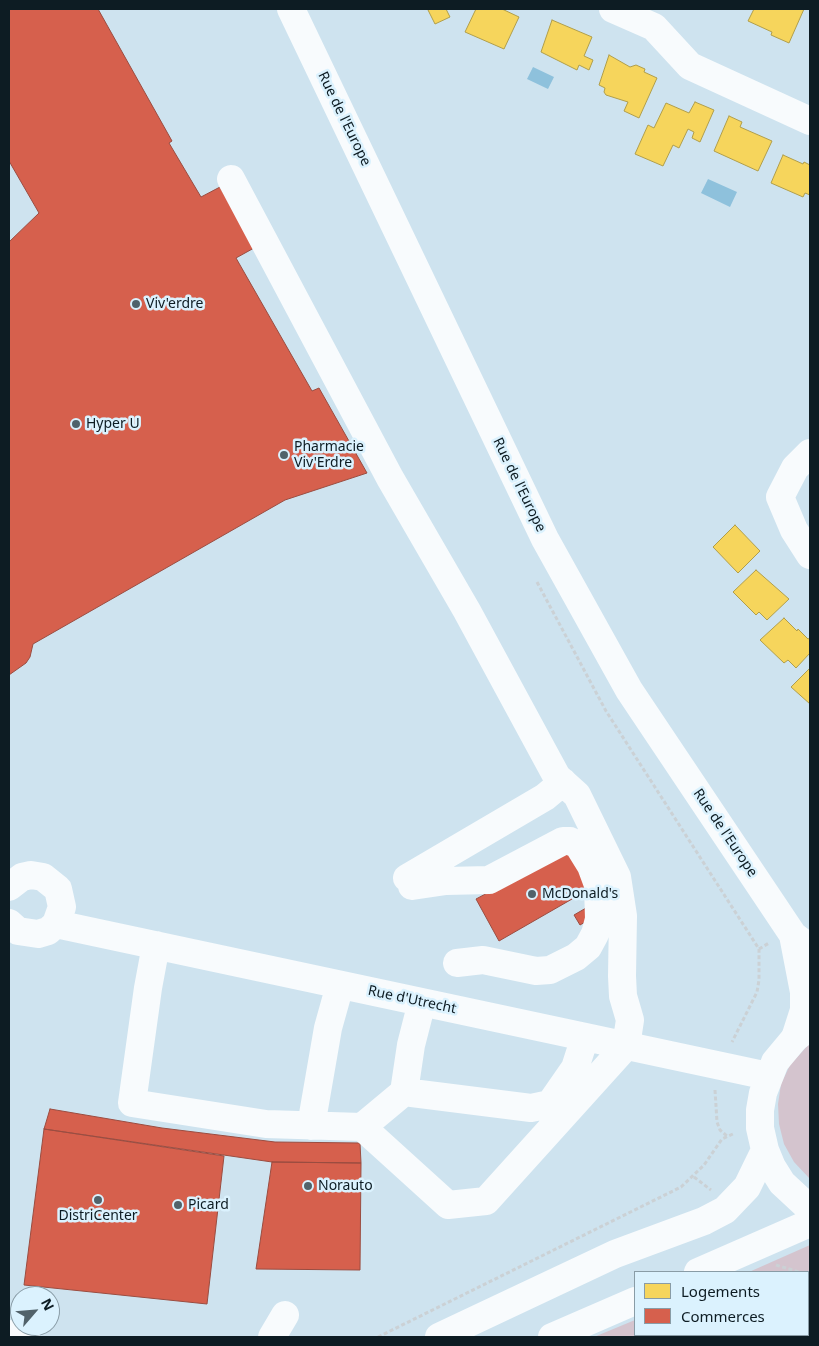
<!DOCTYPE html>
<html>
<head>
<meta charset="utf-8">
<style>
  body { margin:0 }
  #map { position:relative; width:819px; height:1346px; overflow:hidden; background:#cee3ef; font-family:"Noto Sans",sans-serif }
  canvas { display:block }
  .frame { position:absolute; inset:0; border:10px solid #0d1c23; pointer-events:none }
  .legend { position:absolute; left:634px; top:1271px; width:175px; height:65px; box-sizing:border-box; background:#dbf2fe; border:1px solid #899ca6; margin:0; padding:6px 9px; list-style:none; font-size:15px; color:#0d1c23 }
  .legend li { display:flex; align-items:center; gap:10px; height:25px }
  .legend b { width:25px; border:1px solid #899ca6 }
  .north { position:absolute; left:10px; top:1286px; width:50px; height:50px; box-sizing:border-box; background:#dbf2fe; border:1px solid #899ca6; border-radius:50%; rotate:63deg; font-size:14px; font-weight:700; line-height:20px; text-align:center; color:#0d1c23 }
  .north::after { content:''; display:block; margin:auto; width:18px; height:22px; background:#51626a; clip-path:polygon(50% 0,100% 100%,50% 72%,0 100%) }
</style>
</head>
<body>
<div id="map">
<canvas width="819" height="1346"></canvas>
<div class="frame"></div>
<ul class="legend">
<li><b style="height:14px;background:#f6d55c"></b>Logements</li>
<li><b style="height:14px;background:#d6604d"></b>Commerces</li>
</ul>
<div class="north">N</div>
</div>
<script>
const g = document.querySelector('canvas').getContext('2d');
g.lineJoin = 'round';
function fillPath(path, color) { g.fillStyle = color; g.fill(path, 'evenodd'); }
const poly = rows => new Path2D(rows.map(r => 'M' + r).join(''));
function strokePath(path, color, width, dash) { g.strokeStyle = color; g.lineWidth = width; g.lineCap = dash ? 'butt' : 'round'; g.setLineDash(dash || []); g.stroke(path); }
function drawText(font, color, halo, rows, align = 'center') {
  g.font = font + ' "Noto Sans",sans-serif'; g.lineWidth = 5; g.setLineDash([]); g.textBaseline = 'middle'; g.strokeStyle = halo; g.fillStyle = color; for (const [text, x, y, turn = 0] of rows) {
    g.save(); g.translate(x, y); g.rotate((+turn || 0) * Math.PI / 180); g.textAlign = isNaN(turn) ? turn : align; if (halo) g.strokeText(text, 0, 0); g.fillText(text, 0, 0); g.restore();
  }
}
const green = poly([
  [810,1043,810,1179,794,1162,784,1144,779,1124,778,1104,781,1084,790,1065],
  [810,1245,810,1316,808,1317,808,1272,749,1272],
  [635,1320,635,1335,773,1335,768,1337,594,1337]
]);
const water = poly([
  [533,67,554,77,548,89,527,79],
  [708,179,737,192,730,207,701,193]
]);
const homes = poly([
  [430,9,446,9,450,17,435,24,428,10,430,9],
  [476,9,502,9,519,17,504,49,465,32,476,9],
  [754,9,804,9,789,43,771,35,772,32,748,21,754,9],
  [552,20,592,37,584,56,593,60,589,70,579,65,577,70,541,52,552,20],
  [609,55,630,67,636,65,645,69,644,72,657,78,639,118,624,111,628,102,606,95,604,92,605,88,599,85,609,55],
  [695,102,714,110,700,142,692,138,694,132,688,129,679,148,673,145,663,166,635,154,648,125,654,128,666,103,689,113,695,102],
  [729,116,742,122,740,127,772,141,758,171,714,151,729,116],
  [783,155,803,164,804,162,810,165,810,195,805,193,803,197,771,183,783,155],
  [735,525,760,551,738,573,713,547,735,525],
  [756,570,789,599,767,620,759,612,756,615,733,592,756,570],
  [784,618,797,631,798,629,808,639,810,638,810,653,796,668,788,660,784,663,760,640,784,618],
  [810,668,810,704,791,687,810,668]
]);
const shops = poly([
  [9,9,98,9,172,141,169,143,201,197,220,187,254,248,236,258,312,391,319,388,367,473,285,500,33,644,30,657,26,663,9,675,9,242,39,213,9,161,9,9],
  [570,849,591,886,578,893,579,895,499,941,476,899,570,849],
  [586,908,592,918,580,925,574,915,586,908],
  [50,1109,162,1128,275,1142,360,1143,361,1163,272,1162,44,1129,50,1109],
  [44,1129,224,1156,207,1304,24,1285,44,1129],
  [272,1162,361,1163,360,1270,256,1269,272,1162]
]);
const path = poly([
  [537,582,606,711,759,949,759,980,757,992,732,1042],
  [759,949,769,943],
  [715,1090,717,1122,720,1130,727,1136],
  [694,1177,711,1190],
  [776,1265,799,1272],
  [808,1273,810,1273],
  [378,1337,681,1187,704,1165,722,1139,735,1133]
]);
const minor = poly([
  [291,9,545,539,629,690,793,935,810,948],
  [613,9,654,27,690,66,810,121],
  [231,179,390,478,467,611,557,777,577,795,617,877,623,916,622,976,623,996,630,1020,626,1046,486,1201,448,1205,362,1127],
  [810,453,795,468,780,497,794,530,810,555],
  [407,878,545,797,563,782],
  [412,886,446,881,489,880,563,841,570,841,578,845,591,866,598,885,599,919,595,934,588,947,576,957,550,970,536,971,483,960,457,963],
  [9,887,22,877,31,875,43,877,58,889,62,907,56,924,48,931,38,934,18,931,9,923],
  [56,924,768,1076],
  [793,935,804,992,804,1010,795,1038],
  [156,945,148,988,132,1103,266,1124,362,1127,404,1092],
  [422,1002,411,1045,404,1092,531,1108,550,1104,575,1068,585,1037],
  [311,1126,328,1028,340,985],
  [9,1334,26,1337],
  [272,1337,285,1315]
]);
const major = poly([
  [810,1027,795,1038,775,1062,763,1093,760,1110,760,1128,765,1150,772,1167,782,1183,810,1209],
  [698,1272,810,1223],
  [439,1337,615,1254,704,1221,725,1210,747,1187,765,1150],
  [552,1337,635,1301]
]);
const markers = [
  [136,304,5,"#51626a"],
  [76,424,5,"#51626a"],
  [284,455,5,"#51626a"],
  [532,894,5,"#51626a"],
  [308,1186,5,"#51626a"],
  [98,1200,5,"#51626a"],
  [178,1205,5,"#51626a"]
];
const streetNames = [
  ["Rue de l'Europe",344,119,64],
  ["Rue de l'Europe",519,485,64],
  ["Rue de l'Europe",725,833,56],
  ["Rue d'Utrecht",412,1000,12]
];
const poiNames = [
  ["Viv'erdre",146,304],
  ["Hyper U",86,424],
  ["Pharmacie",294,447],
  ["Viv'Erdre",294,463],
  ["McDonald's",542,894],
  ["Norauto",318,1186],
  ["Picard",188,1205],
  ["DistriCenter",98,1216,"center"]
];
fillPath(green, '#d4c4ce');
fillPath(water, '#8ec1dc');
fillPath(homes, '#f6d55c');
strokePath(homes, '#b09e4b', 1);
fillPath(shops, '#d6604d');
strokePath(shops, '#9a4c40', 1);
strokePath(path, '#cbd1d5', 3, [4, 2.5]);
strokePath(minor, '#f8fbfd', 28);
strokePath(major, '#f8fbfd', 28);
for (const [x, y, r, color] of markers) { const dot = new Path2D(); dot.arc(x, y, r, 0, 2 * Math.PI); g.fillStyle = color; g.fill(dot); strokePath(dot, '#dbf2fe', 2); }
drawText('14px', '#0d1c23', '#dbf2fe', streetNames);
drawText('14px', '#0d1c23', '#dbf2fe', poiNames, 'left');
</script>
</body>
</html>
